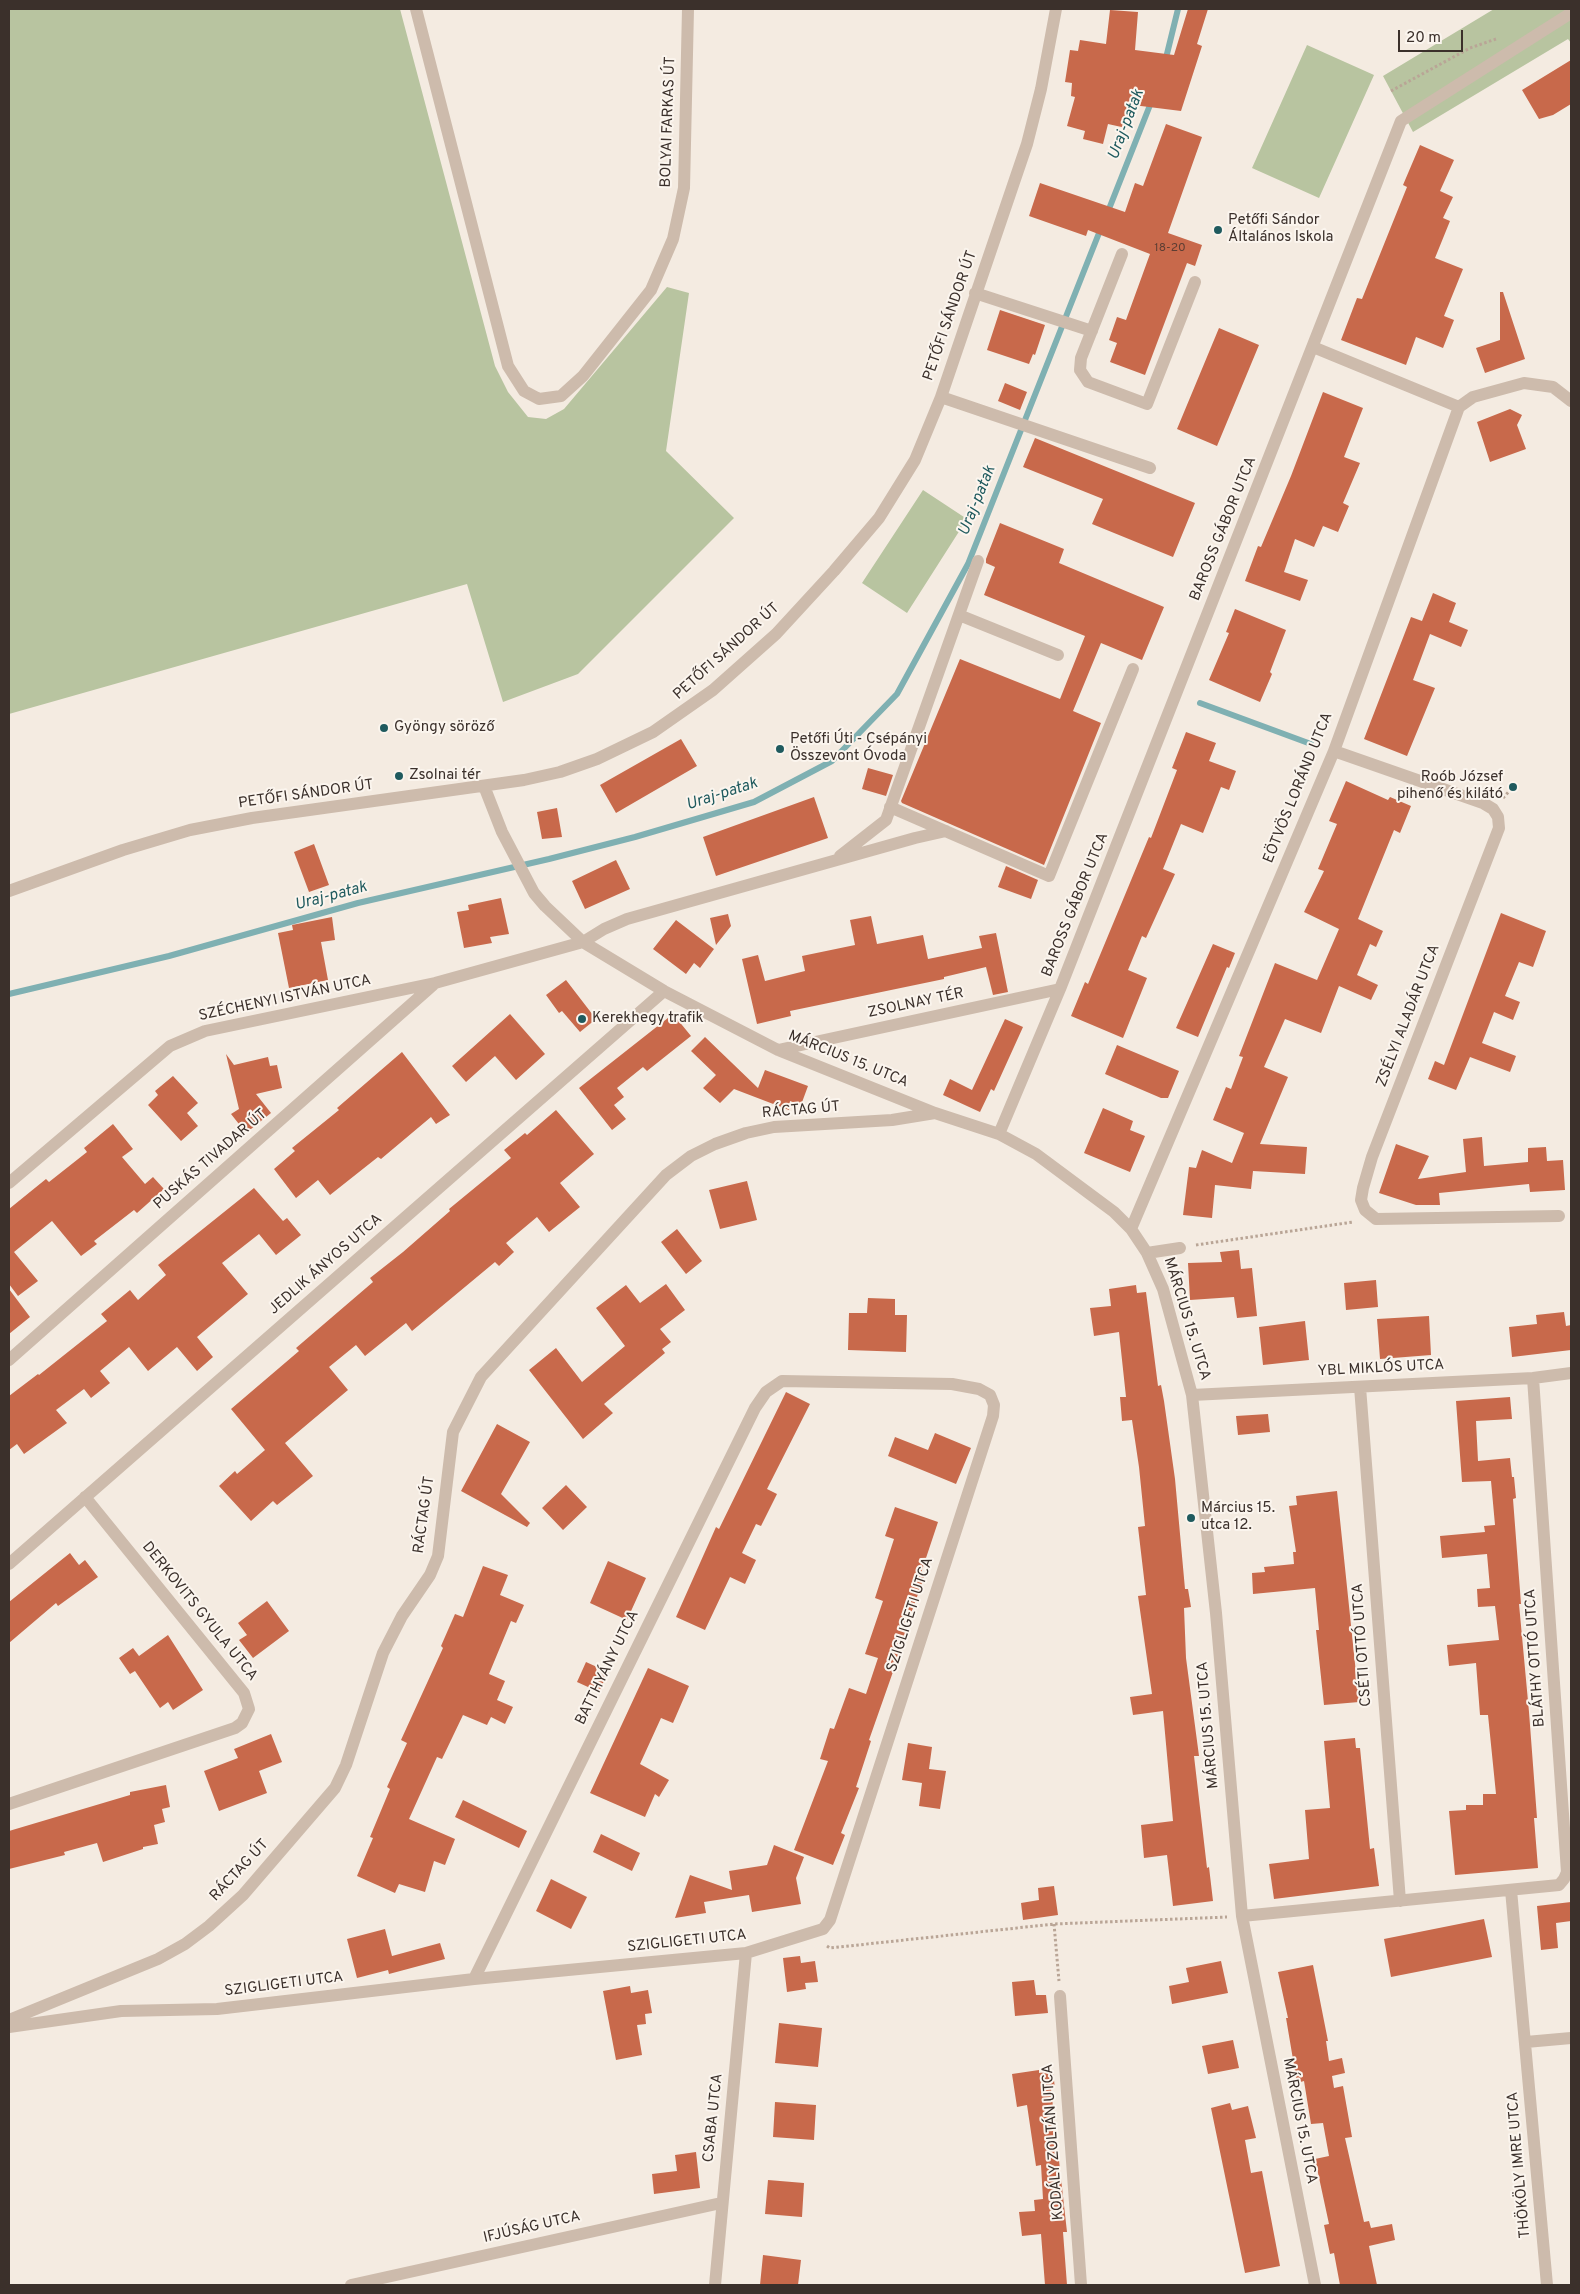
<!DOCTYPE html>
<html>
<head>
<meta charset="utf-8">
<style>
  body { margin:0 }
  #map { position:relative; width:1580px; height:2294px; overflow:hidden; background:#f4ebe1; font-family:Overpass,sans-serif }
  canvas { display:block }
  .frame { position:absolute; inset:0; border:10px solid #3b302b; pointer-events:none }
  .scale { position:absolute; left:1398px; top:30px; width:65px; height:22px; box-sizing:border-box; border:2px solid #3b302b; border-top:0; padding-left:6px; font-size:15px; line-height:18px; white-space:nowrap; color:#3b302b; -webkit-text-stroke:4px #fbf5ee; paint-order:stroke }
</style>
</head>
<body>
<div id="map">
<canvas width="1580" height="2294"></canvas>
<div class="frame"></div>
<div class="scale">20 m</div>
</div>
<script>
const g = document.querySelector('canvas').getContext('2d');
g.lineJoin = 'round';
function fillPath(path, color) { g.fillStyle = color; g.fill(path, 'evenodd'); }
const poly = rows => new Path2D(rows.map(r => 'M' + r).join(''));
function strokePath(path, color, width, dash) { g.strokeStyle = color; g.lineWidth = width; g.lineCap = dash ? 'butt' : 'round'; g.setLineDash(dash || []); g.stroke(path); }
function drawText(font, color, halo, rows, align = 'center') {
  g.font = font + ' Overpass,sans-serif'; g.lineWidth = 4; g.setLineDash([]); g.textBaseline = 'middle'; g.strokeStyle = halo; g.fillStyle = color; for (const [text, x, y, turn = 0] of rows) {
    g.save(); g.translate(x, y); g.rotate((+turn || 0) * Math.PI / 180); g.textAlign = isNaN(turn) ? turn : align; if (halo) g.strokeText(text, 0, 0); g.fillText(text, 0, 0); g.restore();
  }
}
const green = poly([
  [9,9,400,9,495,366,508,392,528,417,546,419,564,409,667,287,689,293,666,451,734,518,578,674,503,702,467,584,9,714],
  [1494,9,1571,9,1571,43,1568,39,1413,132,1383,76],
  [1307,45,1374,75,1319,198,1252,168],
  [923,490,967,519,907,613,862,583]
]);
const stream = poly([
  [1165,62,1178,9],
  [1107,214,1152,100],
  [1200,703,1311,744],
  [9,994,169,956,358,903,549,859,635,837,754,802,832,761,897,694,968,564,1101,228]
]);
const building = poly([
  [1188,9,1208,9,1197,44,1202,46,1181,111,1133,105,1126,128,1108,124,1103,144,1083,139,1085,131,1067,126,1075,97,1071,96,1072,83,1065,82,1070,50,1078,51,1080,40,1106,44,1110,10,1138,12,1135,50,1174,55],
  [1571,60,1571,104,1553,115,1539,119,1522,90],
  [1166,124,1202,137,1168,233,1202,245,1195,266,1187,263,1145,375,1110,362,1117,343,1109,340,1117,317,1126,320,1150,254,1088,230,1086,236,1029,216,1040,183,1125,212,1135,183,1143,186],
  [1420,145,1454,160,1440,191,1453,197,1443,218,1450,221,1435,258,1463,269,1444,316,1454,320,1443,348,1416,337,1406,365,1341,340,1357,298,1362,299,1407,187,1403,185],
  [1500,292,1503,292,1525,359,1485,373,1476,348,1500,340],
  [1000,310,1045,325,1035,355,1033,354,1029,364,987,350],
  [1219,328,1259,345,1217,446,1177,429],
  [1005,383,1027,392,1020,410,998,401],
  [1323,392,1363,408,1344,457,1360,463,1343,503,1349,506,1338,532,1323,526,1314,547,1295,539,1284,572,1308,580,1300,601,1245,581,1258,546,1261,547,1291,476],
  [1510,409,1522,415,1517,425,1526,449,1490,462,1477,422],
  [1035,438,1195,503,1173,557,1092,524,1103,499,1023,467],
  [1000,523,1064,549,1059,563,1164,607,1142,660,1101,643,1073,711,1101,723,1044,865,902,803,901,801,960,659,1060,699,1085,636,984,595,995,567,986,563,986,559],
  [1433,593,1456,603,1449,622,1468,630,1461,647,1430,634,1413,680,1435,688,1407,756,1364,739,1411,617,1422,621],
  [1235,609,1286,630,1270,672,1272,674,1260,702,1209,680,1229,633,1226,632],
  [1186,732,1216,743,1209,761,1236,771,1229,790,1221,787,1203,833,1181,824,1163,869,1175,874,1146,938,1142,936,1128,970,1147,978,1123,1038,1071,1016,1085,982,1088,984,1149,837,1151,838,1177,770,1172,768],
  [681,739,697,766,616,813,600,785],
  [868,768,893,775,886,796,862,789],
  [1346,781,1388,800,1390,797,1411,806,1400,833,1394,830,1358,919,1383,931,1376,947,1370,944,1357,975,1378,985,1371,1000,1339,986,1321,1033,1285,1019,1264,1067,1288,1077,1260,1144,1307,1147,1305,1174,1253,1171,1251,1189,1215,1185,1212,1218,1183,1215,1189,1167,1196,1168,1202,1150,1232,1163,1244,1133,1213,1120,1226,1087,1231,1089,1243,1057,1239,1056,1275,963,1317,980,1339,929,1304,912,1324,871,1318,869,1337,824,1329,821],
  [814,797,828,838,716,876,703,837],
  [557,808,562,837,542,839,537,812],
  [314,844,329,885,309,892,294,852],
  [616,860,630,889,585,909,572,881],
  [1006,866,1038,880,1031,899,998,887],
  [501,898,509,934,490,937,492,943,464,948,457,912,469,910,468,905],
  [1501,913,1546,931,1533,967,1519,962,1505,996,1520,1002,1513,1020,1494,1012,1482,1043,1516,1056,1510,1072,1470,1057,1456,1090,1428,1079,1435,1061,1444,1065],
  [728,914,731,926,716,945,710,918],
  [871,916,877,944,923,935,928,959,982,948,979,936,996,933,1008,992,993,995,986,967,944,977,944,979,790,1011,791,1016,757,1024,742,959,758,955,765,981,805,971,802,956,855,945,850,920],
  [332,917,335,940,321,942,328,980,289,988,278,933,293,930,292,925],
  [676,920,714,949,700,968,694,963,686,974,653,949],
  [1213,944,1235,953,1229,968,1227,967,1198,1037,1176,1028],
  [566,980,596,1019,580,1032,562,1011,559,1013,546,995],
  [510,1014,545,1054,516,1080,495,1056,466,1082,452,1066],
  [673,1014,691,1036,647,1071,643,1067,617,1088,624,1097,614,1105,626,1119,612,1130,579,1088],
  [1005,1019,1023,1027,994,1091,991,1089,980,1112,943,1095,950,1079,972,1090],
  [705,1037,758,1088,765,1070,808,1086,801,1105,790,1101,789,1110,734,1089,720,1103,703,1088,716,1075,691,1051],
  [1117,1045,1179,1071,1168,1098,1161,1098,1105,1074],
  [402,1052,450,1115,436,1124,431,1117,381,1159,378,1157,330,1195,318,1180,296,1198,274,1169,295,1151,292,1148,339,1110,337,1108],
  [226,1054,234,1065,268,1057,270,1066,277,1065,282,1088,256,1094,271,1113,246,1133,231,1114,239,1109],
  [173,1076,198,1103,187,1113,198,1126,181,1141,148,1105,158,1095,155,1091],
  [1103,1108,1133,1121,1130,1130,1145,1136,1130,1172,1084,1153],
  [556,1110,594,1154,560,1183,580,1207,549,1232,537,1217,506,1243,514,1252,499,1266,495,1262,412,1331,406,1323,365,1356,356,1345,329,1367,348,1390,285,1443,313,1476,277,1505,273,1501,251,1521,219,1486,235,1471,237,1474,265,1450,231,1409,299,1351,296,1348,373,1282,370,1278,403,1252,450,1211,449,1209,511,1158,504,1150,525,1133,527,1135],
  [113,1124,133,1149,122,1157,145,1184,153,1177,164,1189,137,1213,134,1210,94,1241,97,1244,81,1256,52,1221,14,1252,38,1281,18,1296,9,1284,9,1209,46,1179,49,1182,87,1152,84,1148],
  [1482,1137,1484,1166,1528,1162,1528,1148,1546,1147,1547,1161,1563,1160,1565,1190,1530,1192,1529,1184,1439,1193,1440,1205,1416,1205,1379,1193,1396,1144,1429,1156,1418,1179,1466,1172,1463,1139],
  [747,1181,757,1220,720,1229,709,1190],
  [254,1188,283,1221,287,1218,301,1235,276,1255,259,1234,222,1263,248,1294,197,1337,213,1357,197,1371,177,1347,148,1371,129,1347,100,1371,110,1383,91,1398,84,1389,56,1410,67,1423,24,1454,17,1444,9,1450,9,1396,38,1374,39,1375,107,1321,101,1314,130,1290,138,1300,166,1275,158,1265],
  [677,1229,702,1261,686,1274,661,1242],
  [1239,1250,1241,1269,1252,1268,1257,1316,1237,1318,1234,1297,1190,1300,1188,1263,1222,1262,1220,1252],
  [1376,1280,1378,1307,1346,1310,1344,1283],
  [666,1284,685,1310,660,1329,671,1342,662,1349,665,1353,604,1404,613,1413,583,1439,529,1370,556,1348,582,1382,625,1346,596,1308,626,1285,640,1303],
  [1136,1285,1137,1293,1146,1292,1158,1386,1161,1385,1164,1401,1175,1479,1185,1589,1188,1589,1191,1607,1184,1608,1186,1658,1199,1756,1194,1756,1207,1868,1209,1867,1213,1901,1173,1906,1167,1855,1144,1858,1141,1825,1173,1821,1163,1711,1133,1715,1130,1697,1152,1694,1138,1596,1146,1595,1138,1527,1145,1526,1139,1467,1132,1420,1122,1421,1120,1397,1126,1397,1119,1332,1094,1336,1090,1308,1111,1306,1109,1289],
  [9,1289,30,1317,9,1334],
  [868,1298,895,1299,895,1315,907,1315,906,1352,848,1350,849,1313,867,1313],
  [1564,1312,1566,1326,1571,1325,1571,1350,1512,1357,1509,1327,1537,1324,1536,1315],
  [1429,1316,1431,1355,1380,1359,1377,1319],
  [1305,1321,1309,1360,1263,1365,1259,1327],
  [786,1392,810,1404,767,1489,777,1494,761,1526,756,1524,742,1553,756,1560,745,1584,730,1577,705,1630,676,1617,716,1527,719,1529],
  [1510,1397,1512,1419,1476,1421,1478,1461,1510,1458,1512,1477,1514,1477,1516,1498,1513,1499,1521,1604,1519,1604,1529,1712,1537,1818,1534,1818,1538,1868,1455,1875,1449,1811,1466,1810,1466,1805,1483,1805,1483,1794,1496,1794,1488,1715,1480,1715,1476,1663,1449,1666,1447,1645,1499,1640,1495,1606,1478,1607,1477,1589,1490,1588,1487,1554,1442,1558,1440,1536,1485,1532,1484,1526,1495,1525,1491,1481,1462,1482,1456,1401],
  [1268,1414,1270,1432,1238,1435,1236,1416],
  [497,1424,530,1442,501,1494,530,1523,527,1527,461,1491],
  [935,1433,971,1448,956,1484,888,1456,895,1437,928,1450],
  [566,1485,587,1507,563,1530,542,1508],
  [1337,1491,1359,1702,1324,1705,1316,1630,1319,1630,1315,1588,1253,1594,1252,1573,1265,1572,1264,1567,1294,1564,1293,1552,1296,1552,1289,1506,1297,1505,1296,1496],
  [895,1507,938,1522,920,1576,924,1577,905,1631,907,1632,869,1740,871,1741,856,1787,859,1788,841,1833,845,1835,833,1865,794,1850,828,1761,820,1759,830,1728,834,1729,849,1688,866,1694,878,1658,865,1654,883,1601,875,1598,894,1539,885,1536],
  [70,1553,79,1565,85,1560,98,1577,58,1606,56,1603,9,1643,9,1602],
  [608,1561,646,1578,627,1620,590,1603],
  [483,1566,508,1575,500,1595,524,1605,516,1623,511,1621,489,1674,505,1681,497,1700,513,1707,505,1724,491,1717,487,1725,463,1715,442,1759,437,1757,409,1819,455,1839,445,1865,434,1861,425,1892,399,1884,395,1893,357,1876,373,1838,370,1837,390,1789,387,1787,407,1743,401,1740,443,1648,441,1646,455,1614,463,1617],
  [267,1601,289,1631,253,1658,239,1640,247,1635,238,1623],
  [168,1635,203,1690,173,1710,168,1702,160,1708,135,1671,130,1674,119,1658,133,1648,139,1656],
  [586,1662,608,1672,599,1692,577,1682],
  [648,1668,689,1686,673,1723,661,1718,640,1764,669,1780,659,1797,655,1794,645,1817,590,1793],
  [271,1734,282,1762,259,1771,267,1793,219,1811,204,1771,238,1758,234,1749],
  [1355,1738,1356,1748,1360,1748,1370,1849,1374,1848,1379,1886,1274,1899,1269,1864,1309,1859,1305,1810,1330,1808,1324,1741],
  [908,1743,932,1747,929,1769,946,1771,940,1809,919,1806,922,1783,902,1780],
  [166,1785,170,1807,162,1809,165,1822,154,1825,158,1844,143,1847,143,1849,103,1862,97,1843,64,1852,65,1855,9,1869,9,1831,130,1795,130,1792],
  [463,1800,527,1831,519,1848,455,1817],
  [601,1834,640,1853,632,1871,593,1852],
  [774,1845,804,1857,796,1878,801,1904,752,1912,749,1895,704,1902,706,1913,675,1918,690,1875,732,1890,729,1871,767,1865],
  [551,1879,587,1897,571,1929,536,1911],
  [1054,1886,1058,1915,1023,1920,1021,1903,1039,1900,1038,1888],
  [1571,1902,1571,1921,1556,1923,1558,1948,1541,1950,1537,1906],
  [1484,1919,1492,1957,1391,1977,1384,1939],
  [385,1929,392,1956,440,1943,445,1959,389,1974,388,1970,357,1978,347,1939],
  [800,1956,801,1963,815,1961,818,1982,805,1983,806,1989,787,1992,783,1958],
  [1221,1961,1228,1993,1172,2004,1169,1986,1189,1982,1186,1968],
  [1313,1965,1328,2041,1326,2041,1329,2061,1342,2058,1345,2073,1332,2076,1334,2088,1343,2086,1352,2137,1345,2138,1364,2222,1369,2221,1371,2228,1392,2224,1395,2240,1369,2246,1377,2285,1340,2285,1334,2253,1330,2254,1324,2225,1329,2224,1315,2159,1329,2156,1323,2123,1311,2124,1304,2081,1297,2083,1286,2018,1288,2018,1278,1972],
  [1034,1980,1036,1995,1046,1995,1048,2013,1015,2016,1012,1982],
  [630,1986,631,1993,648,1990,652,2013,645,2014,646,2024,637,2025,642,2055,616,2060,603,1991],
  [779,2023,822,2028,818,2067,775,2063],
  [1233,2040,1239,2068,1208,2074,1202,2046],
  [1039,2070,1039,2073,1053,2071,1055,2089,1051,2089,1067,2232,1063,2232,1067,2285,1045,2285,1041,2234,1022,2236,1019,2212,1035,2211,1034,2200,1043,2199,1041,2165,1036,2166,1027,2105,1017,2107,1012,2074],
  [775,2102,816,2105,814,2140,773,2137],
  [1230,2103,1232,2110,1248,2106,1256,2138,1245,2140,1251,2173,1262,2171,1280,2266,1245,2273,1211,2108],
  [696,2152,700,2188,654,2194,652,2174,677,2171,675,2155],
  [768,2180,804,2183,802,2217,765,2214],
  [763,2255,801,2260,798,2285,760,2285]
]);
const path = poly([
  [1391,91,1470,48,1496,39],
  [1503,798,1513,787],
  [1196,1245,1353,1222],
  [1054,1924,1059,1981],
  [827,1946,830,1948,1054,1924,1227,1917]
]);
const minor = poly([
  [416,9,508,366,524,391,539,399,561,396,583,376,651,290,673,239,684,188,688,9],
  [1122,254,1081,358,1080,370,1088,382,1147,404,1195,282],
  [975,293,1092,331],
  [1313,347,1459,407],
  [941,397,1150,468],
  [959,615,1058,655],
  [1334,751,1483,803,1493,809,1498,817,1499,828,1372,1157,1363,1188,1361,1200,1365,1210,1376,1219,1559,1216],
  [484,786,502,832,534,893,545,906,583,942,664,991,778,1050,935,1113,999,1134,1036,1154,1114,1212,1131,1229,1147,1253,1163,1289,1192,1395,1216,1613,1242,1916,1315,2285],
  [890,807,1049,876,1133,669],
  [840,856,886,820,978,561],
  [9,891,123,850,190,830,252,818,524,780,560,772,597,759,653,732,713,690,776,634,834,571,879,518,915,460,941,397,1027,144,1041,89,1056,9],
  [778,1050,1060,989],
  [999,1134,1060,989,1401,121,1571,13],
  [9,1183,170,1046,205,1031,435,983,583,942,604,929,627,919,915,838,946,831],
  [1131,1229,1334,751,1459,407,1473,397,1524,383,1553,387,1571,401],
  [1147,1253,1180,1248],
  [9,1360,433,985],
  [1360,1387,1400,1901],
  [1192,1395,1533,1378,1571,1373],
  [9,1564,664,991],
  [9,1804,235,1728,242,1723,249,1709,244,1693,85,1497],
  [1511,1890,1547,2285],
  [1242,1916,1559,1885,1564,1879,1567,1872,1533,1378],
  [1060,1996,1081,2285],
  [9,2020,158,1959,185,1944,209,1926,243,1895,335,1788,346,1765,383,1653,402,1616,430,1575,438,1556,453,1432,481,1377,666,1175,691,1156,715,1144,746,1133,774,1127,892,1120,935,1113],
  [9,2027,121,2011,217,2009,474,1979,746,1953,823,1929,830,1920,993,1416,994,1405,990,1395,979,1389,952,1384,782,1381,766,1392,755,1408,474,1979],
  [1526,2042,1571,2038],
  [351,2285,721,2203],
  [715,2285,746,1953]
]);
const markers = [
  [1218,230,5,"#1f5a5e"],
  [384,728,5,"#1f5a5e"],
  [780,749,5,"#1f5a5e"],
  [399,776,5,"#1f5a5e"],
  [1513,787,5,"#1f5a5e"],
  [582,1019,5,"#1f5a5e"],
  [1191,1518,5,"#1f5a5e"]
];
const numberNames = [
  ["18-20",1170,249]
];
const streetNames = [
  ["BOLYAI FARKAS ÚT",669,122,-88],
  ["PETŐFI SÁNDOR ÚT",951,316,-71],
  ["BAROSS GÁBOR UTCA",1224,529,-68],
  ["PETŐFI SÁNDOR ÚT",727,652,-42],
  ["EÖTVÖS LORÁND UTCA",1299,788,-68],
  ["PETŐFI SÁNDOR ÚT",306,795,-8],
  ["BAROSS GÁBOR UTCA",1076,905,-68],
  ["SZÉCHENYI ISTVÁN UTCA",285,999,-12],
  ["ZSOLNAY TÉR",916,1004,-12],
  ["ZSÉLYI ALADÁR UTCA",1409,1016,-69],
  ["MÁRCIUS 15. UTCA",848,1060,22],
  ["RÁCTAG ÚT",801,1111,-5],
  ["PUSKÁS TIVADAR ÚT",211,1160,-41],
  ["JEDLIK ÁNYOS UTCA",326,1265,-41],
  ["MÁRCIUS 15. UTCA",1186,1319,73],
  ["YBL MIKLÓS UTCA",1381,1369,-3],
  ["RÁCTAG ÚT",425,1515,-82],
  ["DERKOVITS GYULA UTCA",199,1612,51],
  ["SZIGLIGETI UTCA",911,1615,-72],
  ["CSÉTI OTTÓ UTCA",1363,1645,-94],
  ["BLÁTHY OTTÓ UTCA",1536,1658,-94],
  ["BATTHYÁNY UTCA",608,1668,-64],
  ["MÁRCIUS 15. UTCA",1209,1725,-95],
  ["RÁCTAG ÚT",240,1871,-47],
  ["SZIGLIGETI UTCA",687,1942,-6],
  ["SZIGLIGETI UTCA",284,1985,-7],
  ["CSABA UTCA",714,2118,-84],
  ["MÁRCIUS 15. UTCA",1299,2121,79],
  ["KODÁLY ZOLTÁN UTCA",1054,2142,-94],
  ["THÖKÖLY IMRE UTCA",1520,2165,-95],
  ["IFJÚSÁG UTCA",532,2228,-13]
];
const poiNames = [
  ["Petőfi Sándor",1228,221],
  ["Általános Iskola",1228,238],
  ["Gyöngy söröző",394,728],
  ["Petőfi Úti - Csépányi",790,740],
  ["Összevont Óvoda",790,757],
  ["Zsolnai tér",409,776],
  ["Roób József",1503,778,"right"],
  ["pihenő és kilátó",1503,795,"right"],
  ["Kerekhegy trafik",592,1019],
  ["Március 15.",1201,1509],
  ["utca 12.",1201,1526]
];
const waterNames = [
  ["Uraj-patak",1127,125,-69],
  ["Uraj-patak",978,501,-68],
  ["Uraj-patak",722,795,-18],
  ["Uraj-patak",331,897,-15]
];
fillPath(green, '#b8c4a0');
strokePath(stream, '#7fb0b2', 6);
fillPath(building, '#c8694b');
strokePath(path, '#b9a596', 3, [2.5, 2.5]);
strokePath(minor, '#cdbbac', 12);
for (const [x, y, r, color] of markers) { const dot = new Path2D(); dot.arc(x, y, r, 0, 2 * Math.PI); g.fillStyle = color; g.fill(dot); strokePath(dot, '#fbf5ee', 2); }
drawText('12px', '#5e3e33', null, numberNames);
drawText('15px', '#3b302b', '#fbf5ee', streetNames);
drawText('15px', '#3b302b', '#fbf5ee', poiNames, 'left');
drawText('italic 16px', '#1f5a5e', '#fbf5ee', waterNames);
</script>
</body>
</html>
